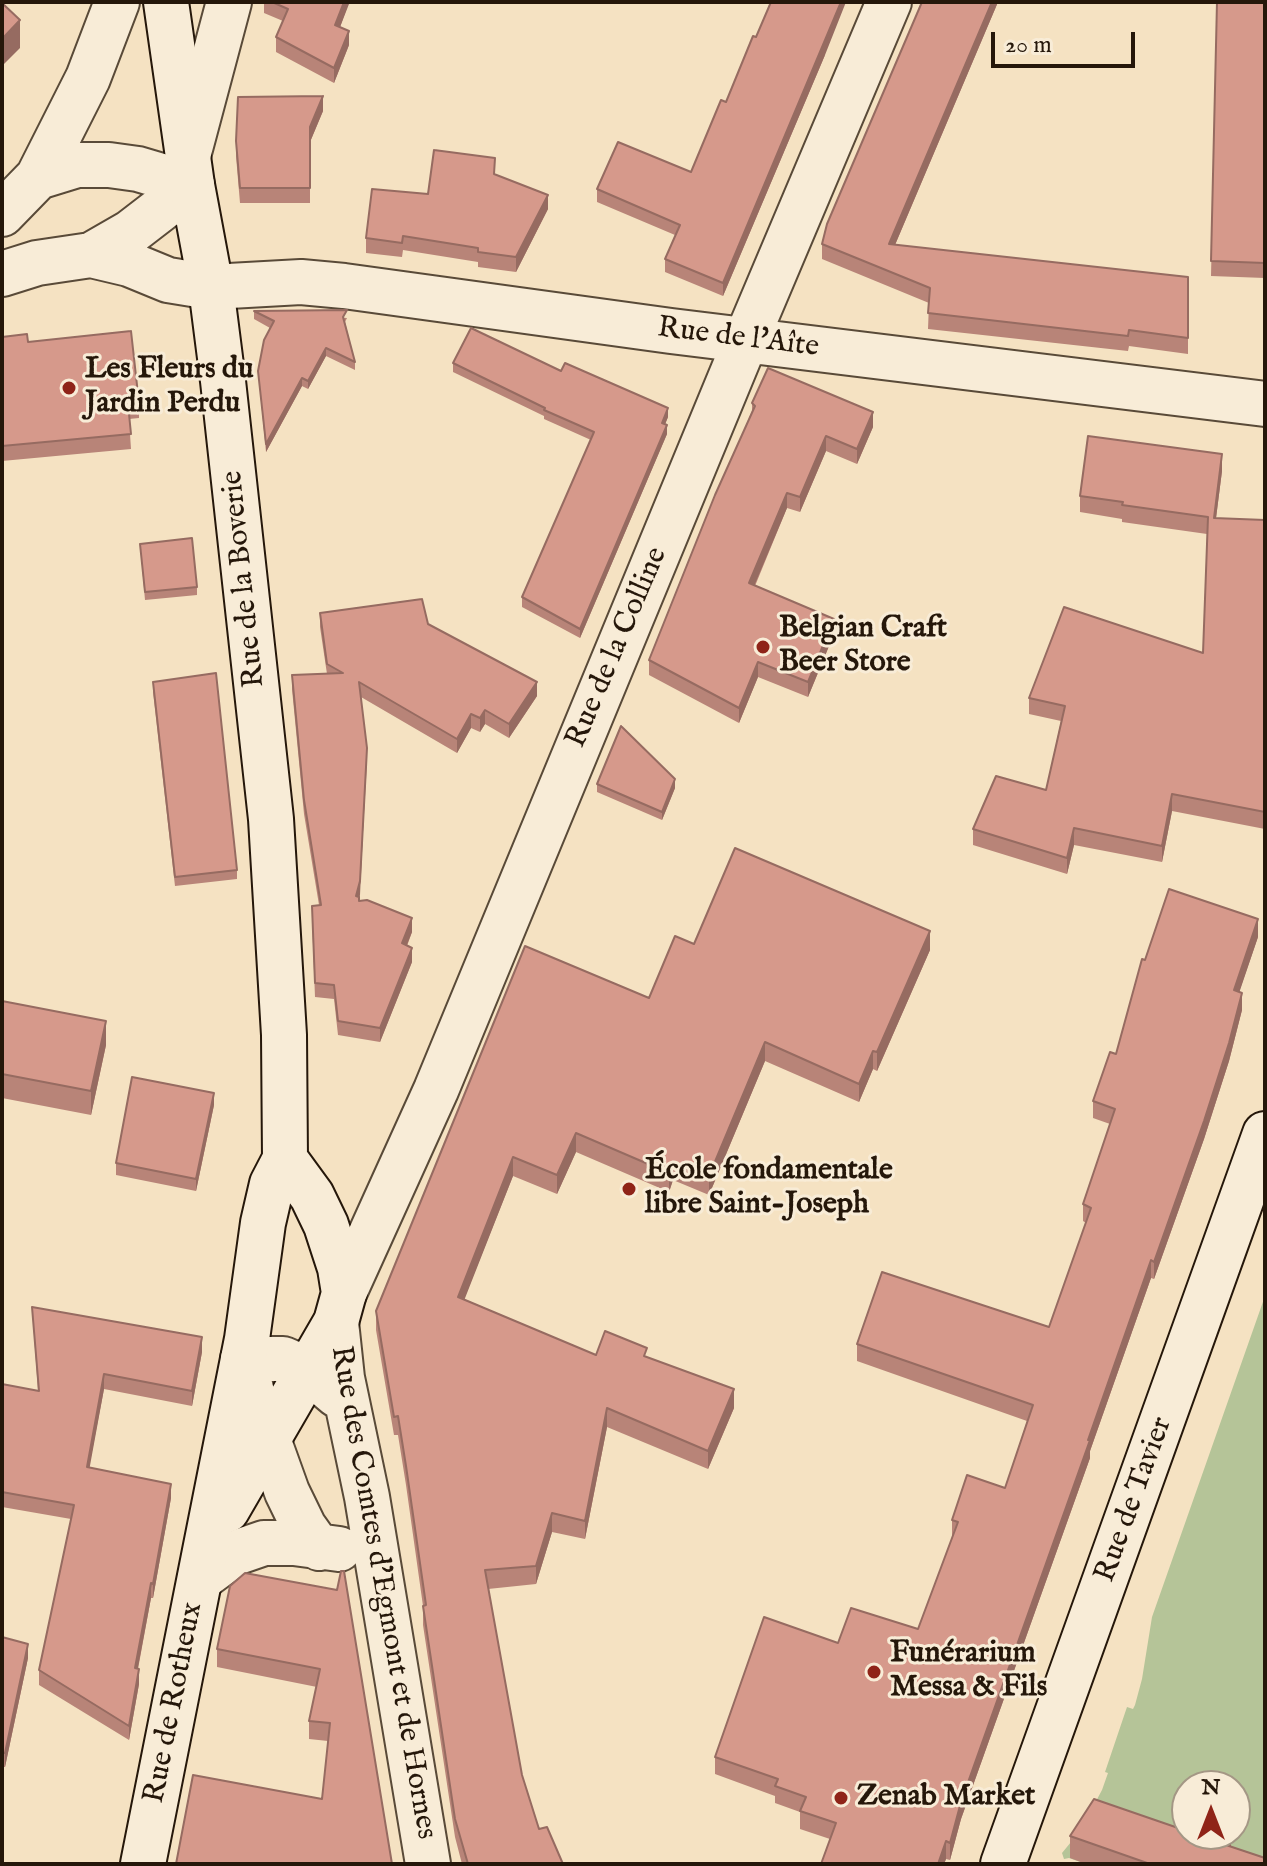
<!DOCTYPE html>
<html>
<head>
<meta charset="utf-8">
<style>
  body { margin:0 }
  #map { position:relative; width:1267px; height:1866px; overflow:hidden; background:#f5e2c2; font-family:"IM FELL English",serif }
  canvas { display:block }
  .frame { position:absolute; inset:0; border:4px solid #25170a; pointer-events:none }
  .north { position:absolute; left:1171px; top:1770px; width:80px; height:80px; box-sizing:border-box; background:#f8ecd7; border:2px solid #a49785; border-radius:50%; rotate:0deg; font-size:22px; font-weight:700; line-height:32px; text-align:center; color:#25170a }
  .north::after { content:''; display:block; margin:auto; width:28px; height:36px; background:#8f2418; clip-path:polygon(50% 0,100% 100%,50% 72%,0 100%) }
  .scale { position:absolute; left:991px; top:32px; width:144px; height:36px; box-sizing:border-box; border:4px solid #25170a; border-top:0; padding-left:10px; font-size:24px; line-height:28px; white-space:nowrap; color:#25170a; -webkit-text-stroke:6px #f8ecd7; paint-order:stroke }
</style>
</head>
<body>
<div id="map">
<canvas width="1267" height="1866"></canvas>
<div class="frame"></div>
<div class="north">N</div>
<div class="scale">20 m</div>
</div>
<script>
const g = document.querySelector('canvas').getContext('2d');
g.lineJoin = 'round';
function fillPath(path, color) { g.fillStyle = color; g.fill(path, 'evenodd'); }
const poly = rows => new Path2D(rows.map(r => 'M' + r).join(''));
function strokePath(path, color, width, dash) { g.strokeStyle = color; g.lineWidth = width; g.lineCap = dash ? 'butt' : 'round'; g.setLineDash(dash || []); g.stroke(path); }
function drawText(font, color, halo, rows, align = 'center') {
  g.font = font + ' "IM FELL English",serif'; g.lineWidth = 6; g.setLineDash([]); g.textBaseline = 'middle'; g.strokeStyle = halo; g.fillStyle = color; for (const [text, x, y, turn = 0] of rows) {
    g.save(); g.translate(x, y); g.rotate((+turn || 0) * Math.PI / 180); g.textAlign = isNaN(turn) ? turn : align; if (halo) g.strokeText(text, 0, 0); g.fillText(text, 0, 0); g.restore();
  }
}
const green = poly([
  [1265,1296,1265,1864,1086,1864,1069,1858,1064,1859,1062,1853,1080,1831,1102,1790,1108,1773,1105,1772,1127,1707,1133,1709,1135,1705,1142,1679,1152,1617],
  [1187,1786,1235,1786,1235,1834,1187,1834]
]);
const street = poly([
  [188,156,229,2],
  [38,177,77,165,109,165,138,169,192,185],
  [2,214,38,177,88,78,117,2],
  [91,255,131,232,192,185],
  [2,274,37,263,91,255,129,264,168,280,211,287,301,282,344,286,671,331,1265,404],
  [344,1293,436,1090,746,340,889,2],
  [336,1322,342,1378,367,1497,428,1864],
  [319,1548,304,1527,287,1492,254,1400,243,1359,283,1359,306,1369,337,1395],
  [200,1579,235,1553,264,1543,294,1543,339,1549]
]);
const secondary = poly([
  [166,2,192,185,211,287,223,381,271,819,284,1035,285,1159],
  [227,1510,336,1322,344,1293,340,1268,326,1225,312,1196,285,1159],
  [143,1864,247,1339,263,1223,272,1184,285,1159],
  [1003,1864,1265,1134]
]);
const wall = poly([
  [264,2,349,2,340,27,349,45,334,83,276,52,276,37,283,21,264,13],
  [922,2,998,2,895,245,1188,277,1188,354,1129,346,1128,351,928,329,929,303,822,259,822,244],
  [1217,2,1265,2,1265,278,1211,276],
  [825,55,723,296,665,272,665,259,675,235,597,202,597,189,691,172,726,102],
  [238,97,323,111,310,142,310,203,240,203,236,156],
  [495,175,548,209,516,272,478,267,478,262,403,250,402,257,366,253,366,238,428,194],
  [254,311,347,318,345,322,355,362,355,370,326,356,308,389,302,386,266,452,258,371,270,328,254,319],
  [2,337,28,342,139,403,139,418,129,419,131,449,2,461],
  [453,363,561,371,668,417,665,424,667,434,580,638,522,607,522,597,591,440,544,419,544,416,453,372],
  [752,403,873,427,857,464,826,451,800,512,787,508,755,586,834,634,808,697,758,677,739,723,649,675,649,660,752,411],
  [1222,471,1216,518,1265,520,1265,829,1172,811,1162,862,1074,845,1067,874,973,845,973,829,1046,790,1061,721,1029,714,1029,698,1203,653,1207,534,1122,522,1122,519,1080,512,1080,496],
  [140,544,197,587,197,595,145,600],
  [320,613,428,624,537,696,509,738,485,724,480,732,471,728,457,753,361,697,367,762,359,901,412,932,407,946,412,962,380,1042,338,1035,334,999,315,997,312,920,319,905,304,814,292,689,292,675,327,674,320,627],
  [153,682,237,870,237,879,175,886,153,692],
  [597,784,675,788,662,820,597,792],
  [1258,937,1239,992,1242,1010,1229,1061,1204,1139,1154,1279,1151,1278,1090,1451,1090,1458,961,1819,950,1860,946,1859,944,1864,821,1864,830,1839,800,1829,800,1812,775,1803,775,1796,715,1774,715,1757,838,1643,918,1629,952,1538,952,1520,1005,1488,1027,1421,857,1361,857,1344,1049,1327,1086,1223,1083,1221,1083,1204,1110,1124,1093,1118,1093,1101,1116,1054,1145,960],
  [694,944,930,950,877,1071,873,1069,859,1102,765,1061,709,1195,673,1180,669,1192,576,1152,557,1194,513,1176,464,1299,596,1355,647,1357,734,1408,708,1469,607,1427,585,1539,552,1532,536,1584,488,1589,522,1775,539,1829,563,1864,462,1864,455,1837,423,1625,423,1606,406,1485,398,1435,394,1435,376,1330,376,1311],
  [2,1001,106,1045,91,1115,2,1098],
  [214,1105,196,1191,116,1175,116,1163],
  [32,1307,202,1352,192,1406,104,1389,89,1467,171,1498,153,1598,151,1598,138,1669,139,1684,129,1740,39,1685,39,1670,71,1519,2,1507,2,1384,38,1391],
  [337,1590,392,1864,322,1799,328,1741,309,1739,309,1721,317,1687,217,1667,217,1649],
  [2,1637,28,1658,5,1767,2,1767],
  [1184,1830,1231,1834,1231,1846,1265,1864,1086,1864,1070,1858,1070,1836]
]);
const shadedWall = poly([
  [344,2,349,2,349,4,335,40,335,25],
  [841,2,846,2,825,55,723,296,723,283],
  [992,2,998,2,889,259,889,244],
  [20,20,20,48,2,66,2,39],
  [349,31,349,45,334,83,334,68],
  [323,96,323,111,310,142,310,127],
  [548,195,548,209,516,272,516,257],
  [326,348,326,356,308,389,308,381],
  [302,378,302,386,266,452,266,444],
  [668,408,668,417,662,432,662,423],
  [873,412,873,427,857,464,857,449],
  [667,425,667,434,580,638,580,629],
  [826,436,826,451,800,512,800,497],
  [1222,454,1222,471,1214,534,1214,518],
  [787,493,787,508,749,598,749,583],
  [834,619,834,634,808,697,808,682],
  [758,662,758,677,739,723,739,708],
  [537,682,537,696,509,738,509,724],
  [485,710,485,724,480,732,480,718],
  [471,714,471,728,457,753,457,739],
  [367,748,360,895,356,910,356,896],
  [675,779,675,788,662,820,662,812],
  [1172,794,1172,811,1162,862,1162,846],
  [1074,828,1074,845,1067,874,1067,858],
  [412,918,412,932,402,957,402,943],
  [1258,919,1258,937,1234,1008,1234,990],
  [930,931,930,950,877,1071,877,1052],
  [412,948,412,962,380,1042,380,1028],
  [1242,993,1242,1010,1229,1061,1204,1139,1154,1279,1154,1262],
  [106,1021,106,1045,91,1115,91,1091],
  [765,1042,765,1061,709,1195,709,1176],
  [873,1051,873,1069,859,1102,859,1084],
  [214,1093,214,1105,196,1191,196,1179],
  [576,1133,576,1152,557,1194,557,1175],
  [513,1157,513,1176,458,1316,458,1297],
  [673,1162,673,1180,669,1192,669,1173],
  [1151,1260,1151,1278,1090,1451,1090,1458,961,1819,950,1860,950,1843,961,1802],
  [202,1337,202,1352,192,1406,192,1391],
  [104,1374,104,1389,87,1482,87,1467],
  [734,1389,734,1408,708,1469,708,1451],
  [607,1408,607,1427,585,1539,585,1521],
  [171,1484,171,1498,153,1598,153,1584],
  [552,1513,552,1532,536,1584,536,1566],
  [151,1583,151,1598,135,1683,135,1668],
  [28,1644,28,1658,5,1767,5,1753],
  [139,1669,139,1684,129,1740,129,1726],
  [1229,1834,1231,1834,1231,1852,1226,1845],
  [946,1841,946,1859,944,1864,938,1864]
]);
const building = poly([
  [272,2,344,2,335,25,349,31,334,68,276,37,288,9,272,2],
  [771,2,841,2,723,283,665,259,680,225,597,189,618,142,691,172,721,100,726,102,753,36,756,37,771,2],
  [922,2,992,2,889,244,1188,277,1188,338,1129,330,1128,336,928,313,930,288,822,244,827,224,922,2],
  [1217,2,1265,2,1265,263,1211,261,1217,2],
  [2,3,20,20,2,39,2,3],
  [323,96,310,127,310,188,240,188,236,141,238,97,323,96],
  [434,150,495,158,494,174,548,195,516,257,478,252,478,248,403,236,402,243,366,238,372,189,428,194,434,150],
  [347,310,343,317,355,362,326,348,308,381,302,378,266,444,258,371,264,340,274,321,254,311,347,310],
  [471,328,561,371,565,363,668,408,662,423,667,425,580,629,522,597,594,432,544,410,545,408,453,363,471,328],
  [131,331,139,403,128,404,131,434,2,446,2,337,27,334,28,342,131,331],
  [768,368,873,412,857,449,826,436,800,497,787,493,749,583,834,619,808,682,758,662,739,708,649,660,715,495,755,406,752,403,768,368],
  [1088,436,1222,454,1214,518,1265,520,1265,812,1172,794,1162,846,1074,828,1067,858,973,829,996,776,1046,790,1065,706,1029,698,1064,607,1203,653,1208,517,1122,505,1123,502,1080,496,1088,436],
  [192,538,197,587,145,592,140,544,192,538],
  [422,599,428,624,537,682,509,724,485,710,480,718,471,714,457,739,359,682,367,748,360,881,356,896,359,897,359,901,367,900,412,918,402,943,412,948,380,1028,338,1021,334,985,315,983,312,906,321,905,304,800,292,675,343,673,327,664,320,613,422,599],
  [216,673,237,870,175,877,153,682,216,673],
  [621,726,675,779,662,812,597,784,621,726],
  [735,848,930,931,877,1052,873,1051,859,1084,765,1042,709,1176,673,1162,669,1173,576,1133,557,1175,513,1157,458,1297,596,1355,605,1331,647,1348,644,1356,734,1389,708,1451,607,1408,585,1521,552,1513,536,1566,485,1570,522,1775,539,1829,547,1827,563,1864,468,1864,455,1819,423,1606,426,1605,406,1466,398,1416,394,1417,376,1311,525,946,649,998,675,936,694,944,735,848],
  [1169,889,1258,919,1234,990,1242,993,1229,1043,1204,1121,1154,1262,1151,1260,1088,1440,1090,1440,961,1802,950,1843,946,1841,938,1864,821,1864,836,1823,800,1811,806,1797,775,1786,778,1779,715,1757,764,1617,838,1643,851,1608,918,1629,958,1522,952,1520,967,1475,1005,1488,1033,1405,857,1344,882,1272,1049,1327,1091,1208,1083,1204,1115,1109,1093,1101,1110,1052,1116,1054,1142,959,1145,960,1169,889],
  [2,1001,106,1021,91,1091,2,1074,2,1001],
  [132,1077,214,1093,196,1179,116,1163,132,1077],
  [32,1307,202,1337,192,1391,104,1374,87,1467,171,1484,153,1584,151,1583,135,1668,139,1669,129,1726,39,1670,74,1505,2,1492,2,1384,39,1391,32,1307],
  [341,1571,344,1571,392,1864,176,1864,193,1775,322,1799,330,1723,309,1721,320,1669,217,1649,230,1586,245,1573,337,1590,341,1571],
  [2,1637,28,1644,5,1753,2,1753,2,1637],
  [1094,1799,1184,1830,1187,1823,1187,1834,1229,1834,1226,1845,1265,1858,1265,1864,1150,1864,1070,1836,1094,1799]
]);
const markers = [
  [69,388,8,"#8f2418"],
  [763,647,8,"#8f2418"],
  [629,1189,8,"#8f2418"],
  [874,1672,8,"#8f2418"],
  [841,1798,8,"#8f2418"]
];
const streetNames = [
  ["Rue de l'Aîte",738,339,7],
  ["Rue de la Boverie",245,579,-96],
  ["Rue de la Colline",618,648,-67],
  ["Rue de Tavier",1135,1500,-70],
  ["Rue des Comtes d'Egmont et de Hornes",382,1593,80],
  ["Rue de Rotheux",175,1703,-79]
];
const poiNames = [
  ["Les Fleurs du",85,371],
  ["Jardin Perdu",85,405],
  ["Belgian Craft",779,630],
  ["Beer Store",779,664],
  ["École fondamentale",645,1172],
  ["libre Saint-Joseph",645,1206],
  ["Funérarium",890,1655],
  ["Messa & Fils",890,1689],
  ["Zenab Market",857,1798]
];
fillPath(green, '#b5c498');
strokePath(street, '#594a38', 48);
strokePath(secondary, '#25170a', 48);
strokePath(street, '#f8ecd7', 44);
strokePath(secondary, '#f8ecd7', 44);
fillPath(wall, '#b88478');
fillPath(shadedWall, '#966b61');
fillPath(building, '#d6998b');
strokePath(building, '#966b61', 2);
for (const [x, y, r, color] of markers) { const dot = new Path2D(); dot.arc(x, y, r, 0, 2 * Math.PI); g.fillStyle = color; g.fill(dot); strokePath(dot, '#f8ecd7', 3); }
drawText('30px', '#25170a', '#f8ecd7', streetNames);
drawText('bold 30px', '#25170a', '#f8ecd7', poiNames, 'left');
</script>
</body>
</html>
